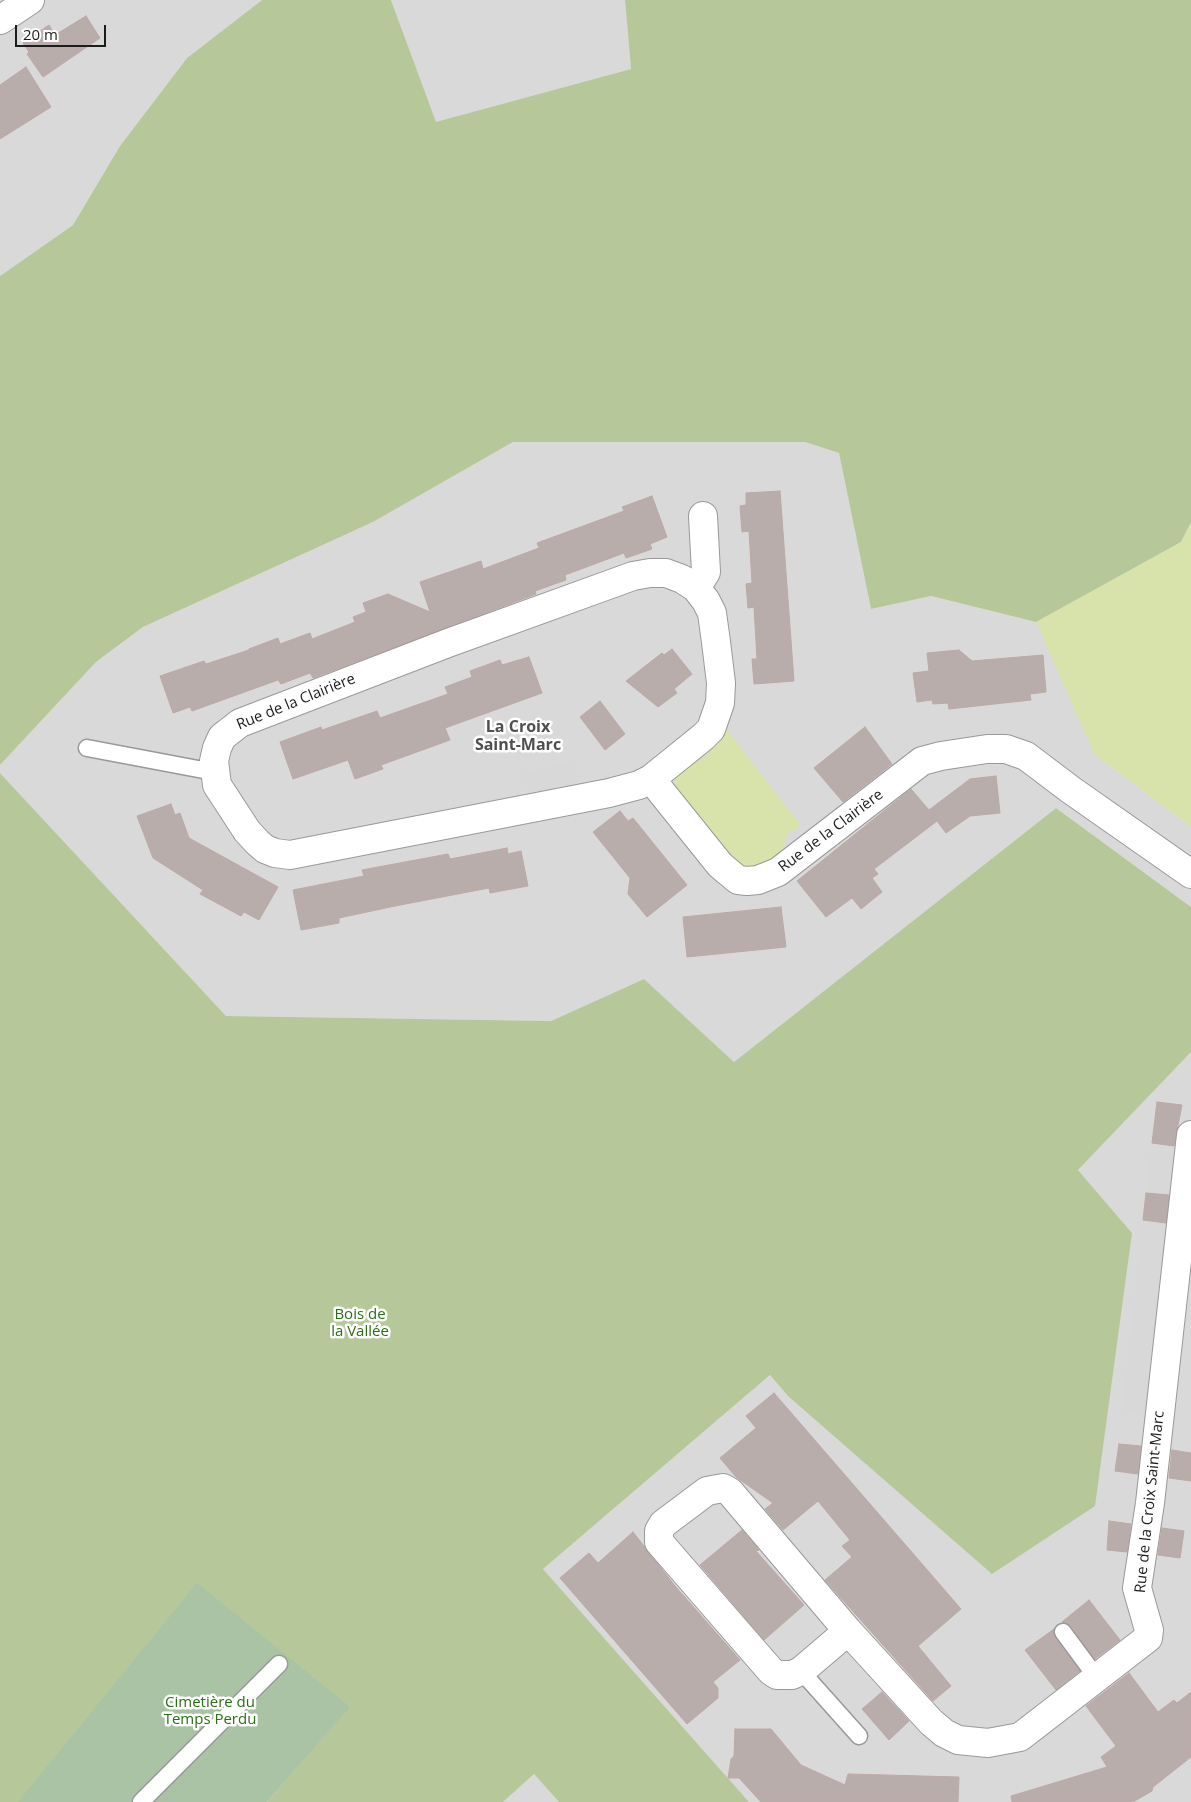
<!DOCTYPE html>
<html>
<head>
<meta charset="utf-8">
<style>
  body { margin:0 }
  #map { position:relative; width:1191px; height:1802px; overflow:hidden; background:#ece6e2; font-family:"Open Sans",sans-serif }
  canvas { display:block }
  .scale { position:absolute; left:15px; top:25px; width:91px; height:22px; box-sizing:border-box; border:2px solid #1c1c1c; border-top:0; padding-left:6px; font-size:15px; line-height:18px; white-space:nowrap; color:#1c1c1c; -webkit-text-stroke:4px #fff; paint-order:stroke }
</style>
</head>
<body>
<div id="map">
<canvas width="1191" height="1802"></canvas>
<div class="scale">20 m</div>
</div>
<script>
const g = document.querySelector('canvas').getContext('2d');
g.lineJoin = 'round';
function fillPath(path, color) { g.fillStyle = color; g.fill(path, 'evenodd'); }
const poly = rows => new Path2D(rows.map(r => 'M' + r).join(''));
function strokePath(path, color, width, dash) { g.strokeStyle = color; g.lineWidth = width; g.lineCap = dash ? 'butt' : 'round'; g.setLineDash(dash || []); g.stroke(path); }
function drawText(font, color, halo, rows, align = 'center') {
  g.font = font + ' "Open Sans",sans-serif'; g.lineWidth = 5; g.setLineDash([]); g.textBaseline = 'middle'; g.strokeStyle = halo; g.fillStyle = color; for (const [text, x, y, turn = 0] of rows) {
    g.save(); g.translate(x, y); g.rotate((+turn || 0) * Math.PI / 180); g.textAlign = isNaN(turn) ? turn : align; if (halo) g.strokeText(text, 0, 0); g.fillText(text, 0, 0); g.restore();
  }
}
const residential = poly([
  [0,0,262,0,187,58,120,146,73,225,0,276],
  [391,0,625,0,631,69,436,123],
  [513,442,805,442,839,453,871,609,931,596,1036,622,1066,668,1094,754,1191,827,1191,907,1056,808,734,1062,644,979,551,1021,226,1016,0,773,0,765,96,662,143,627,373,522],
  [1191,1052,1191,1802,749,1802,543,1569,770,1375,788,1396,1132,1233,1078,1170],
  [534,1774,559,1802,503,1802]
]);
const grass = poly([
  [1191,522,1191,827,1094,754,1036,622,1181,542],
  [725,727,801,826,787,835,780,855,773,861,750,868,734,863,678,793,674,779,676,769]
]);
const forest = poly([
  [262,0,391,0,436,122,631,69,625,0,1191,0,1191,522,1181,542,1036,622,931,596,871,609,839,453,805,442,513,442,373,522,143,627,96,662,0,765,0,276,73,225,120,146,187,58],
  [0,773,226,1016,551,1021,644,979,734,1062,1056,808,1191,907,1191,1052,1078,1170,1132,1233,1095,1506,992,1574,788,1396,770,1375,543,1569,749,1802,559,1802,534,1774,503,1802,267,1802,350,1706,18,1802,0,1802]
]);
const cemetery = poly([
  [197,1583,350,1707,267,1802,18,1802]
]);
const parking = poly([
  [572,763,579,787,530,798,525,772],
  [1152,1143,1176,1146,1171,1195,1146,1193],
  [1143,1220,1168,1223,1148,1415,1122,1412]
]);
const building = poly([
  [86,16,100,38,43,77,27,54,29,52,23,43,49,25,55,35,86,16],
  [26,67,51,107,0,139,0,85,26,67],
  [780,491,794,681,754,684,752,659,757,659,754,607,748,608,746,584,752,583,749,531,742,532,740,506,746,505,746,493,780,491],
  [652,496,667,537,650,544,652,549,626,558,624,553,565,575,566,580,535,591,536,594,313,678,310,673,281,684,278,680,192,711,190,707,173,713,160,676,204,661,206,664,249,650,249,649,278,638,280,644,310,633,312,639,355,622,353,617,366,612,363,603,388,594,430,612,420,582,481,561,483,569,539,548,537,543,624,511,622,507,652,496],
  [672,649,692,674,674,689,677,693,658,707,626,681,662,653,664,655,672,649],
  [959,650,972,661,1043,655,1046,692,1030,694,1031,700,949,709,948,703,933,704,932,700,917,702,913,673,929,671,927,653,959,650],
  [529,657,542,693,445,728,450,740,381,765,383,769,355,779,348,760,293,779,280,742,321,727,322,730,377,711,380,718,448,694,445,687,472,677,470,671,500,660,502,665,529,657],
  [600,701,625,734,605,750,580,717,600,701],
  [865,727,892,764,843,802,814,768,865,727],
  [996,776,1000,813,970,816,946,833,937,821,874,869,878,874,872,878,882,892,861,909,852,898,826,917,797,881,911,789,929,810,970,779,996,776],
  [171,804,175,815,180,813,189,838,278,887,259,920,244,912,241,916,200,894,203,890,153,858,137,816,171,804],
  [620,811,628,821,633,818,687,885,647,917,628,894,630,878,593,832,620,811],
  [507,848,508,854,521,851,528,886,490,893,489,888,395,906,339,918,339,923,301,930,293,890,364,876,362,870,448,854,450,859,507,848],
  [781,907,786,947,687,957,683,917,781,907],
  [1157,1102,1182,1105,1174,1146,1152,1143,1157,1102],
  [1146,1193,1169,1195,1166,1223,1143,1220,1146,1193],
  [774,1393,961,1609,918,1646,951,1686,933,1701,825,1580,852,1557,842,1546,850,1540,818,1501,783,1530,765,1509,773,1503,736,1477,720,1458,756,1428,746,1416,774,1393],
  [1119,1444,1141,1446,1138,1474,1115,1471,1119,1444],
  [1172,1450,1191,1453,1191,1481,1169,1478,1172,1450],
  [1109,1521,1131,1524,1127,1552,1107,1550,1109,1521],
  [1162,1528,1184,1531,1180,1558,1158,1555,1162,1528],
  [742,1530,759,1550,756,1551,804,1605,764,1640,700,1565,742,1530],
  [633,1532,675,1586,740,1660,713,1682,718,1688,718,1698,687,1724,560,1578,589,1553,598,1563,633,1532],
  [1089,1600,1120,1640,1095,1659,1071,1626,1062,1622,1089,1600],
  [1054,1629,1055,1638,1080,1671,1056,1690,1025,1650,1054,1629],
  [1129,1673,1158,1712,1174,1700,1177,1703,1191,1692,1191,1757,1153,1787,1152,1791,1133,1802,1012,1802,1011,1796,1107,1767,1101,1757,1116,1746,1086,1706,1129,1673],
  [882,1692,909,1721,889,1740,862,1709,882,1692],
  [735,1729,771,1729,801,1765,845,1785,848,1774,959,1777,958,1802,761,1802,739,1778,728,1778,731,1759,734,1756,735,1729]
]);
const service = poly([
  [87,748,214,772],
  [1063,1632,1097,1678],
  [801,1671,859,1736],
  [141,1802,279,1664]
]);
const minor = poly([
  [0,20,30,0],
  [650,573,666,573,682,579,696,588,706,601,712,613,716,642,721,683,720,703,711,729,703,737,651,779,639,785,609,793,290,855,275,853,265,849,257,842,247,831,217,785,214,761,217,748,222,737,240,723,448,643,633,576,650,573],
  [696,588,706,572,703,516],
  [651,779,720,865,738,880,747,881,758,880,778,872,922,761,941,756,987,749,1006,749,1026,756,1071,790,1191,874],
  [848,1631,801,1671,792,1675,777,1675,771,1671,659,1542,659,1531,663,1524,707,1491,723,1488,730,1492,848,1631,931,1722,944,1733,958,1740,988,1743,1020,1737,1148,1638,1149,1630,1137,1588,1150,1503,1191,1135]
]);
const streetNames = [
  ["Rue de la Clairière",296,702,-22],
  ["Rue de la Clairière",831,831,-37],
  ["Rue de la Croix Saint-Marc",1150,1502,-84]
];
const parkNames = [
  ["Bois de",360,1315],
  ["la Vallée",360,1332],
  ["Cimetière du",210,1703],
  ["Temps Perdu",210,1720]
];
const neighbourhoodNames = [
  ["La Croix",518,727],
  ["Saint-Marc",518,745]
];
fillPath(residential, '#dad9d9');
fillPath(grass, '#d8e3ac');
fillPath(forest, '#b6c89a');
fillPath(cemetery, '#aac3a5');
fillPath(parking, '#d8d8d8');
fillPath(building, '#b9adac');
strokePath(building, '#bda9a6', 1);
strokePath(service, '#999', 19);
strokePath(minor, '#999', 30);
strokePath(service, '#fff', 16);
strokePath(minor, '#fff', 28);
drawText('15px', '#1c1c1c', '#fff', streetNames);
drawText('15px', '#296f14', '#fff', parkNames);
drawText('bold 16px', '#4f4f4f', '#fff', neighbourhoodNames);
</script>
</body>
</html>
